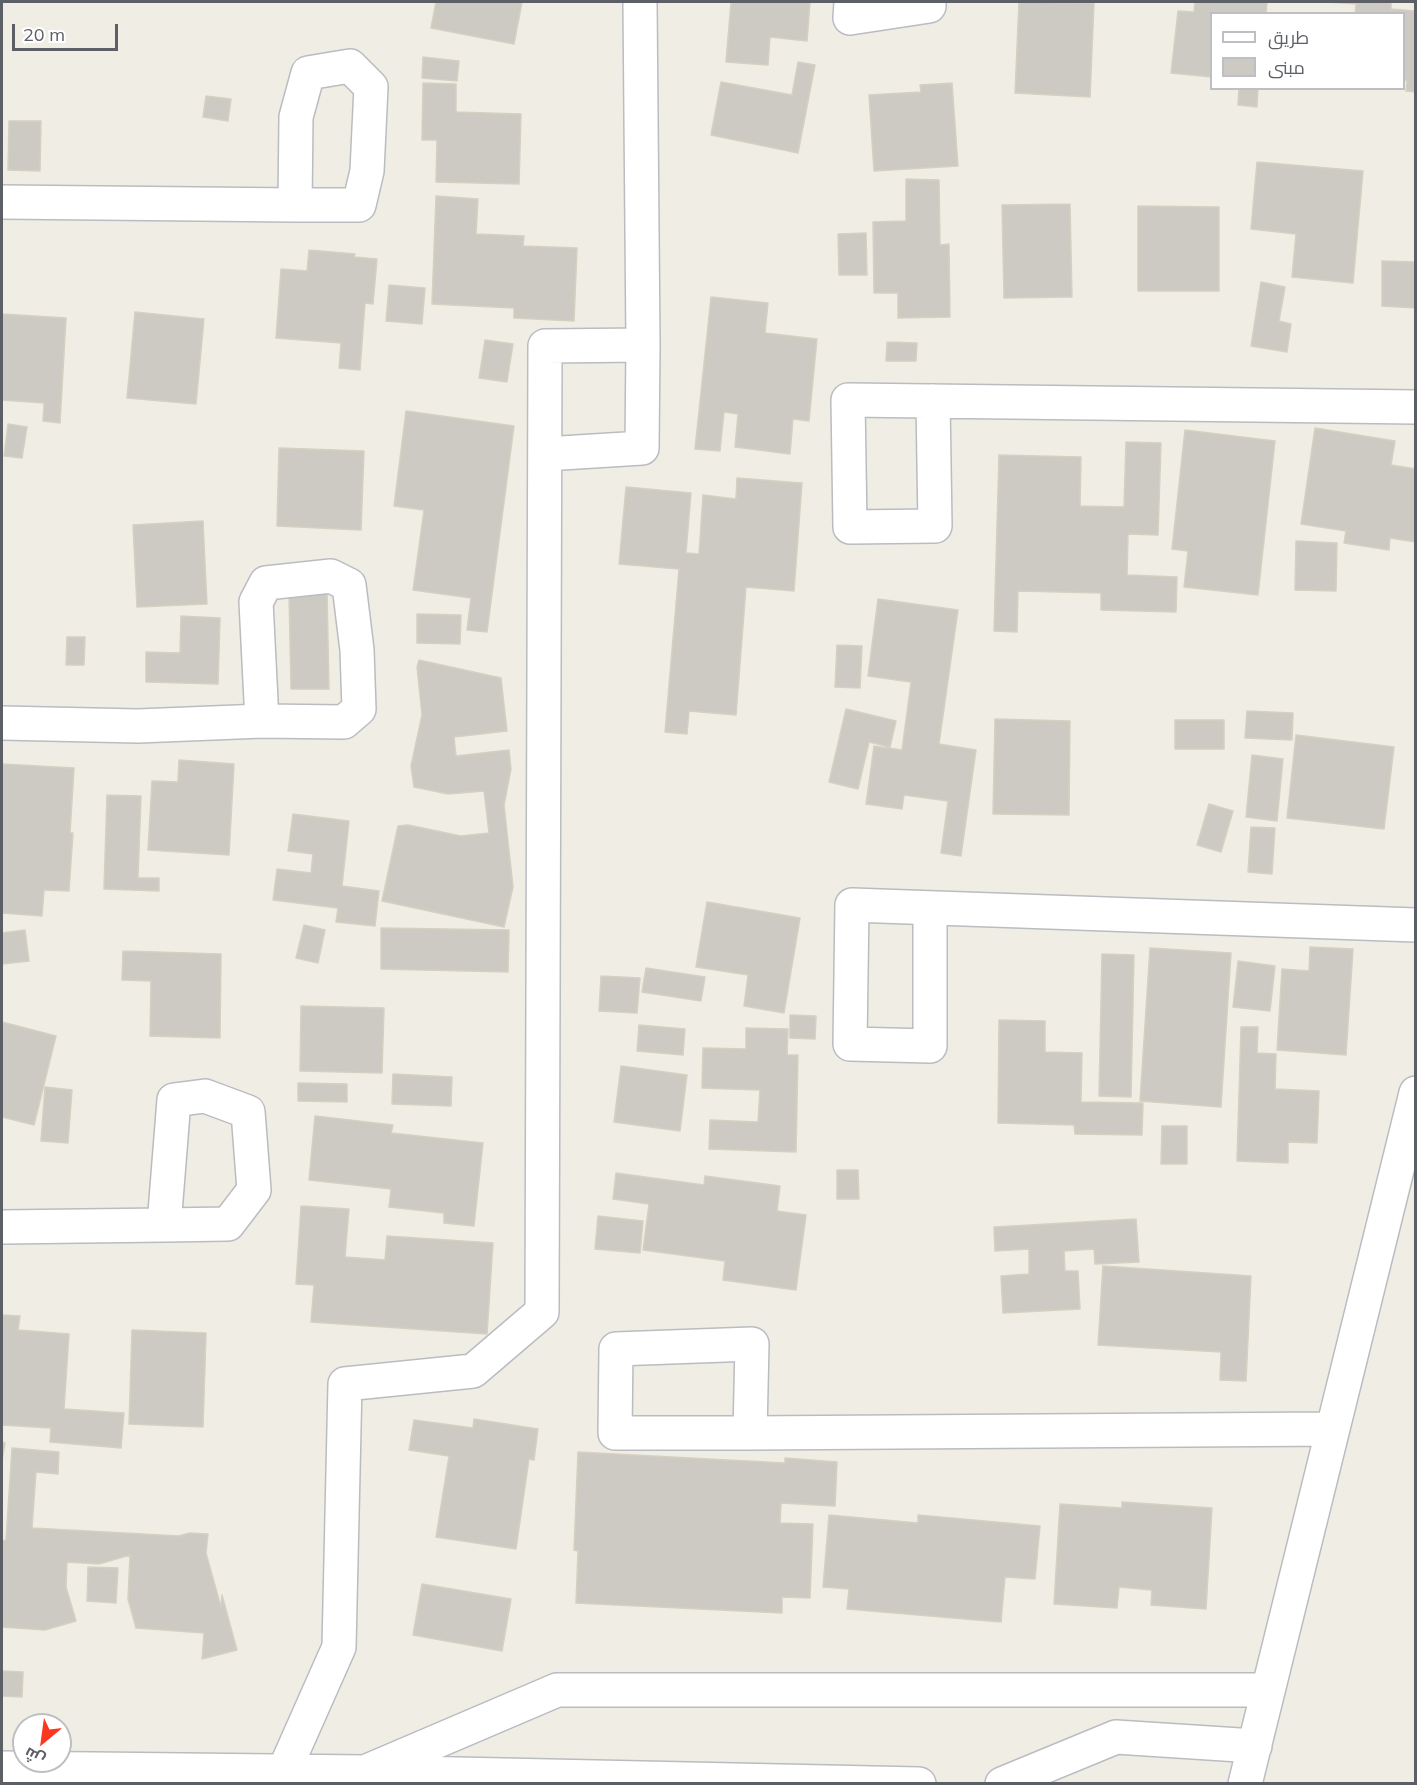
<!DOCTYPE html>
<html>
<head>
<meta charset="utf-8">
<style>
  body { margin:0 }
  #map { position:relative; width:1417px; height:1785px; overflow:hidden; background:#f0eee4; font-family:Mulish,Cairo,sans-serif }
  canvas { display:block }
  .frame { position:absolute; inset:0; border:3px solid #5c6066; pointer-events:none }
  .legend { position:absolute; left:1210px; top:12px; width:195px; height:78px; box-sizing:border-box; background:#fff; border:2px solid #bebfc2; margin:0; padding:8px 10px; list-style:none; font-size:18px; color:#5c6066 }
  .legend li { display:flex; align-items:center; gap:12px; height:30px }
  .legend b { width:30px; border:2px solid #bebfc2 }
  .north { position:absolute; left:12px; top:1713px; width:60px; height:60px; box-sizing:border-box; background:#fff; border:2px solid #bebfc2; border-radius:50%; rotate:209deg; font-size:16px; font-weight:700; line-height:24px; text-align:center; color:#5c6066 }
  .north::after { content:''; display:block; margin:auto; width:21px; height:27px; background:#fa3820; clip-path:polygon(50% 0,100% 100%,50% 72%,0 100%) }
  .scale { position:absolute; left:12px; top:24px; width:106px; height:27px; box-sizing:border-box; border:3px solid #5c6066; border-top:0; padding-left:8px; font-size:18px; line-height:21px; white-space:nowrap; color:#5c6066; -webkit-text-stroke:4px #fff; paint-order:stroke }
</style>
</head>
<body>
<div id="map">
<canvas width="1417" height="1785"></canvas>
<div class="frame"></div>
<ul class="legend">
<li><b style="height:8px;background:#fff"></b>طريق</li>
<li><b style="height:16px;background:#cdcac3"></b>مبنى</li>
</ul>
<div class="north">ش</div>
<div class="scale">20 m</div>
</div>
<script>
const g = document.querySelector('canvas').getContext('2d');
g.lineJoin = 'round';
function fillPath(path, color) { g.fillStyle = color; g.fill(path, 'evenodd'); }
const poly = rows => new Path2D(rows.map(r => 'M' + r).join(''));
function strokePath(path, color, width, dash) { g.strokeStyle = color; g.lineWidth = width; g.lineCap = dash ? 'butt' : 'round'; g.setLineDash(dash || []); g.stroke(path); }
const building = poly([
  [436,2,522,2,514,44,431,28,436,2],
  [731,2,810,2,807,41,770,37,768,65,726,62,731,2],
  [1019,2,1094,3,1090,97,1015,93,1019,2],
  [1195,2,1267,2,1266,14,1212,14,1212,77,1171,73,1178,11,1194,12,1195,2],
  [1328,2,1391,2,1391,9,1416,11,1416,92,1406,91,1407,81,1404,80,1404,14,1355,14,1356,4,1328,2],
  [423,57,459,61,457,81,422,78,423,57],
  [798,62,815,65,798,153,711,135,721,82,792,95,798,62],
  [423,83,456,84,456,112,521,114,519,184,436,182,437,140,422,140,423,83],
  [952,83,958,166,874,171,869,95,921,92,920,85,952,83],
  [1239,88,1258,88,1257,107,1238,105,1239,88],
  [206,96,231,99,228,121,203,117,206,96],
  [9,121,41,121,40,171,8,170,9,121],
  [1257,162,1363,171,1353,283,1292,277,1296,234,1251,229,1257,162],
  [906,179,939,180,940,245,949,244,950,317,898,318,898,293,874,293,873,222,906,221,906,179],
  [436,196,478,199,476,234,524,236,523,246,577,248,574,321,514,318,514,308,432,304,436,196],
  [1070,204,1072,297,1004,298,1002,205,1070,204],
  [1138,206,1219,207,1219,291,1138,291,1138,206],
  [866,233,867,275,839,275,838,234,866,233],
  [309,250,355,254,354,257,377,259,373,304,365,303,360,370,339,368,341,343,276,338,281,269,307,271,309,250],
  [1382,261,1416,262,1416,308,1382,306,1382,261],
  [1261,282,1285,287,1279,321,1291,324,1287,352,1251,346,1261,282],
  [389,285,425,288,422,324,386,321,389,285],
  [711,297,768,303,765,333,817,339,809,421,793,419,790,454,735,447,738,414,724,412,720,451,695,449,711,297],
  [135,312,204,319,196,404,127,398,135,312],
  [2,314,66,318,60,423,43,421,44,403,2,400,2,314],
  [485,340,513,344,507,382,479,378,485,340],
  [887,342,917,343,916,361,886,361,887,342],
  [406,411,514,426,487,632,467,630,471,598,413,590,424,510,394,506,406,411],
  [8,424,27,427,22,458,4,456,8,424],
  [1315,428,1395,441,1391,465,1416,469,1416,542,1390,538,1389,550,1344,543,1346,531,1301,524,1315,428],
  [1185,430,1275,441,1258,595,1184,587,1188,551,1172,549,1185,430],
  [1126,442,1161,443,1158,535,1128,534,1127,575,1177,577,1176,612,1101,610,1101,593,1018,591,1017,632,994,631,999,455,1081,457,1080,506,1124,507,1126,442],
  [279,448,364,451,361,530,277,526,279,448],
  [737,478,802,483,794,591,746,587,736,715,689,711,687,734,665,732,679,569,619,564,626,487,691,493,686,553,699,554,703,495,736,499,737,478],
  [203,521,207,604,137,607,133,525,203,521],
  [1296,541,1337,543,1336,591,1295,590,1296,541],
  [327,592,329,689,291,689,289,593,327,592],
  [878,599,958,610,939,744,976,750,961,856,941,853,948,801,904,795,902,809,866,804,874,746,902,750,911,682,868,676,878,599],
  [417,614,461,615,460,644,417,643,417,614],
  [181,616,220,618,218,684,146,682,146,652,180,653,181,616],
  [67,637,85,637,84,665,66,665,67,637],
  [837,645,862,646,860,688,835,687,837,645],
  [419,660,501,678,507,731,454,737,456,756,509,750,511,769,504,805,513,887,504,927,382,901,398,826,408,825,461,836,489,833,484,791,448,794,414,787,411,766,422,715,417,667,419,660],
  [846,709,896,721,890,747,869,742,858,789,829,782,846,709],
  [1247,711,1293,713,1292,740,1245,738,1247,711],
  [995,719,1070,721,1069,815,993,814,995,719],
  [1175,720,1224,720,1224,749,1175,749,1175,720],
  [1296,735,1394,747,1384,829,1287,818,1296,735],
  [1252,755,1283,759,1277,821,1246,817,1252,755],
  [179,760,234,764,229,855,148,850,152,781,178,782,179,760],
  [2,764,74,768,70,833,73,833,69,891,44,890,42,916,2,913,2,764],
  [107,795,141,796,138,878,159,878,159,891,104,889,107,795],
  [1209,804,1233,811,1221,852,1197,845,1209,804],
  [293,814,349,821,342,886,379,891,375,926,336,922,338,908,273,900,277,869,311,873,313,854,288,851,293,814],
  [1251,827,1275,828,1272,874,1248,872,1251,827],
  [707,902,800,918,784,1013,744,1006,748,975,696,967,707,902],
  [304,925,325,930,318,963,296,958,304,925],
  [381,928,509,930,508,972,381,969,381,928],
  [25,930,29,961,2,964,2,933,25,930],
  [1310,947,1353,949,1346,1055,1277,1050,1282,969,1309,971,1310,947],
  [1150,948,1231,953,1221,1107,1140,1101,1150,948],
  [123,951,221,954,220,1038,150,1036,151,981,122,980,123,951],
  [1102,954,1134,955,1131,1097,1099,1096,1102,954],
  [1238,961,1275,966,1270,1011,1233,1007,1238,961],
  [646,968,705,977,701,1001,642,992,646,968],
  [601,976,640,978,637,1013,599,1011,601,976],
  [301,1006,384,1008,382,1073,300,1071,301,1006],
  [790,1015,816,1016,815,1039,790,1038,790,1015],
  [999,1020,1045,1021,1045,1052,1082,1053,1081,1102,1143,1103,1142,1135,1075,1134,1074,1125,998,1123,999,1020],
  [2,1022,56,1036,34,1125,2,1117,2,1022],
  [639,1025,685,1029,683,1055,637,1051,639,1025],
  [1241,1027,1258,1027,1257,1053,1276,1054,1275,1089,1319,1091,1317,1143,1288,1142,1288,1163,1237,1161,1241,1027],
  [746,1028,788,1029,787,1055,798,1055,796,1152,709,1149,710,1120,758,1122,760,1090,702,1088,703,1048,746,1049,746,1028],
  [621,1066,687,1075,680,1131,614,1122,621,1066],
  [393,1074,452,1077,451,1106,392,1104,393,1074],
  [298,1083,347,1084,347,1102,298,1101,298,1083],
  [45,1087,72,1090,68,1143,41,1141,45,1087],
  [315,1116,393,1125,391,1133,483,1143,474,1226,444,1223,444,1213,389,1207,391,1189,309,1180,315,1116],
  [1162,1126,1187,1126,1187,1164,1161,1164,1162,1126],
  [837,1170,858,1170,859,1199,837,1199,837,1170],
  [616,1173,704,1185,705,1176,780,1186,777,1211,806,1215,796,1290,723,1280,725,1261,643,1250,649,1204,613,1199,616,1173],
  [301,1206,349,1209,345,1257,385,1260,387,1236,493,1243,487,1334,311,1322,314,1285,296,1284,301,1206],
  [598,1216,643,1221,640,1253,595,1249,598,1216],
  [1136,1219,1139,1262,1095,1264,1094,1249,1064,1251,1065,1271,1078,1271,1080,1309,1003,1313,1001,1276,1029,1274,1029,1249,995,1251,994,1227,1136,1219],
  [1103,1266,1251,1276,1246,1381,1220,1380,1221,1352,1098,1345,1103,1266],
  [2,1315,20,1316,18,1330,69,1334,64,1409,124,1413,121,1448,50,1442,51,1428,2,1425,2,1315],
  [132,1330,206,1333,203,1427,129,1424,132,1330],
  [474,1419,538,1429,534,1460,529,1459,516,1549,436,1537,449,1456,409,1450,414,1420,473,1428,474,1419],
  [2,1442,5,1443,2,1461,2,1442],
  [12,1448,59,1452,58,1474,36,1472,32,1528,179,1536,190,1533,208,1534,206,1553,221,1607,222,1595,237,1650,202,1659,204,1633,136,1628,128,1599,130,1555,99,1564,67,1562,66,1587,76,1621,45,1630,2,1627,2,1541,6,1540,12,1448],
  [578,1452,785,1463,785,1458,837,1462,835,1506,781,1503,780,1523,813,1524,810,1598,782,1597,782,1613,576,1603,578,1551,574,1550,578,1452],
  [1122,1502,1212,1508,1206,1609,1151,1605,1152,1590,1119,1587,1117,1608,1054,1604,1060,1504,1122,1508,1122,1502],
  [829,1515,918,1523,918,1515,1040,1526,1035,1579,1005,1577,1001,1622,847,1609,849,1589,823,1587,829,1515],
  [88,1567,118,1568,116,1603,87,1601,88,1567],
  [422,1584,511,1599,502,1651,413,1635,422,1584],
  [2,1671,23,1672,22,1697,2,1696,2,1671]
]);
const minor = poly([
  [851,2,850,18,929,6,929,2],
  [2,202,295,205,359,205,367,171,371,87,350,66,308,73,296,117,295,205],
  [933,401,935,526,850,527,848,400,1416,407],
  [545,454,642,448,643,345],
  [2,723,138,726,262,721,344,722,359,709,357,650,349,585,331,576,266,583,256,602,262,721],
  [930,908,930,1046,850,1044,852,905,1416,925],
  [2,1227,164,1225,228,1224,254,1190,248,1112,205,1096,174,1100,164,1225],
  [750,1433,752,1344,616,1349,615,1433,750,1433,1332,1429],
  [2,1768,365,1772,919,1784],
  [284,1771,339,1647,345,1384,473,1371,542,1312,545,346,643,345,640,2],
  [365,1772,557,1690,1268,1690],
  [1002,1784,1116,1737,1255,1746],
  [1245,1784,1416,1093]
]);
fillPath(building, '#cdcac3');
strokePath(building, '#d5d0c1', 1.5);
strokePath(minor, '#b9bcc1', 36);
strokePath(minor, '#fff', 33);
</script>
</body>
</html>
